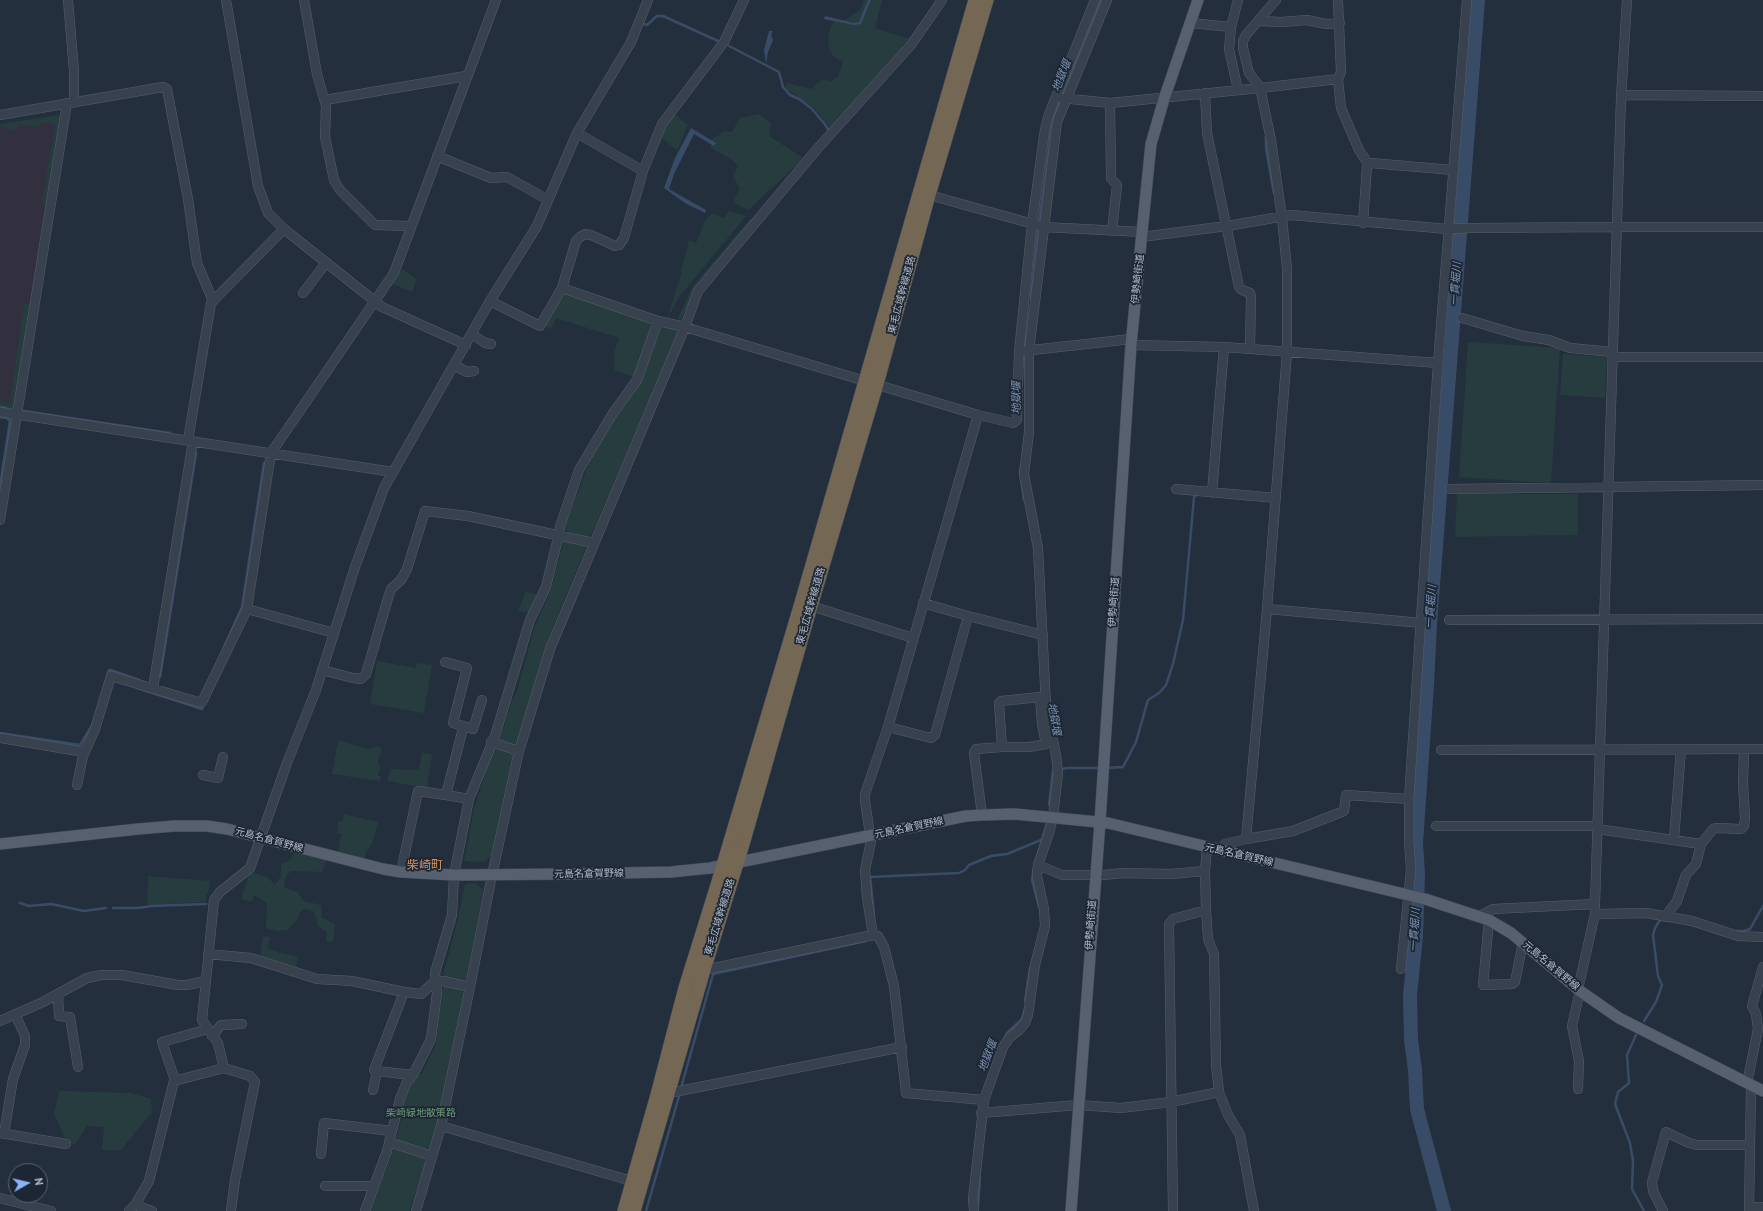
<!DOCTYPE html>
<html>
<head>
<meta charset="utf-8">
<style>
  body { margin:0 }
  #map { position:relative; width:1763px; height:1211px; overflow:hidden; background:#242f3e; font-family:"PT Sans",sans-serif }
  canvas { display:block }
  .north { position:absolute; left:8px; top:1163px; width:40px; height:40px; box-sizing:border-box; background:#1d2633; border:1px solid #59626f; border-radius:50%; rotate:82deg; font-size:11px; font-weight:700; line-height:16px; text-align:center; color:#b4bcc9 }
  .north::after { content:''; display:block; margin:auto; width:14px; height:18px; background:#8ab4f8; clip-path:polygon(50% 0,100% 100%,50% 72%,0 100%) }
</style>
</head>
<body>
<div id="map">
<canvas width="1763" height="1211"></canvas>
<div class="north">N</div>
</div>
<script>
const g = document.querySelector('canvas').getContext('2d');
g.lineJoin = 'round';
function fillPath(path, color) { g.fillStyle = color; g.fill(path, 'evenodd'); }
const poly = rows => new Path2D(rows.map(r => 'M' + r).join(''));
function strokePath(path, color, width, dash) { g.strokeStyle = color; g.lineWidth = width; g.lineCap = dash ? 'butt' : 'round'; g.setLineDash(dash || []); g.stroke(path); }
function drawText(font, color, halo, rows, align = 'center') {
  g.font = font + ' "PT Sans","Noto Sans JP",sans-serif'; g.lineWidth = 3.5; g.setLineDash([]); g.textBaseline = 'middle'; g.strokeStyle = halo; g.fillStyle = color; for (const [text, x, y, turn = 0] of rows) {
    g.save(); g.translate(x, y); g.rotate((+turn || 0) * Math.PI / 180); g.textAlign = isNaN(turn) ? turn : align; if (halo) g.strokeText(text, 0, 0); g.fillText(text, 0, 0); g.restore();
  }
}
const medical = poly([
  [60,116,15,405,0,405,0,124]
]);
const green = poly([
  [864,0,882,0,875,28,909,39,831,128,813,107,786,89,786,83,813,89,817,83,824,79,831,81,838,77,843,62,833,56,829,48,828,35,834,19,845,20,860,10],
  [672,112,688,125,677,150,659,136],
  [759,114,771,123,769,136,802,157,801,161,748,210,733,202,740,189,733,176,738,166,732,160,711,148,711,140,725,131,732,132,740,118],
  [59,115,60,116,47,203,42,203,55,124,41,122,40,128,19,124,17,130,0,127,0,124],
  [729,211,746,216,679,297,667,319,681,274,681,271,689,240,696,243,705,221,712,213,724,218],
  [750,219,755,219,696,289,682,318,677,320,693,286],
  [402,269,417,279,412,292,393,284],
  [563,292,650,323,651,327,633,377,614,370,615,366,613,365,615,357,613,356,619,338,556,318,551,329,545,326],
  [24,303,31,304,15,407,12,409,0,407,0,402,10,403],
  [663,326,677,329,677,334,593,532,588,537,567,531,565,528,586,470,613,419,641,382,661,328],
  [1468,342,1560,348,1551,483,1459,477],
  [1563,354,1607,357,1605,398,1560,395],
  [1457,494,1578,494,1578,535,1455,537],
  [564,540,585,545,585,549,548,640,518,743,515,745,502,743,500,740,511,703,517,691,535,626,552,587],
  [526,591,538,595,531,613,528,613,518,611],
  [377,661,416,668,417,663,432,665,424,713,370,704],
  [338,740,368,749,377,746,382,749,378,760,380,768,378,776,381,776,380,781,332,774],
  [497,749,512,752,514,758,491,856,483,862,464,861,474,809,492,752],
  [422,752,432,755,427,788,387,781,391,769,419,770],
  [344,814,378,822,372,844,366,852,364,860,338,853,341,834,337,833,338,821,342,821],
  [296,848,327,858,322,872,291,871,287,875,284,882,285,888,297,892,304,901,321,905,322,918,335,924,333,942,326,941,327,932,318,926,314,912,307,909,302,910,299,914,297,921,287,930,278,931,266,928,267,903,254,895,252,902,241,899,250,872,267,877,275,885,281,876,281,864,290,860],
  [148,876,210,881,208,893,206,895,206,902,147,905],
  [476,883,483,890,467,978,464,981,446,978,443,975,458,919,465,884],
  [263,936,270,937,267,949,298,957,296,968,260,959],
  [445,986,461,988,464,994,438,1121,430,1147,426,1149,398,1141,397,1138,405,1101,414,1079,422,1073,436,1044,443,987],
  [59,1091,131,1093,151,1099,152,1112,121,1150,102,1150,104,1127,87,1126,75,1145,66,1140,54,1114],
  [394,1149,424,1157,426,1163,409,1211,370,1211]
]);
const water = poly([
  [868,0,871,0,861,24,854,25,824,19,825,16,854,23,859,22],
  [769,31,773,31,771,35,773,40,768,52,766,64,764,50],
  [691,128,716,143,714,146,694,134,674,174,669,189,706,210,705,213,685,203,664,188,675,158]
]);
const stream = poly([
  [644,24,647,25,657,16,663,16,718,41],
  [729,46,779,72,783,87,790,95,799,99,811,108,824,123,828,129],
  [1062,96,1101,0],
  [1266,137,1266,149,1274,193],
  [1039,223,1052,125,1060,100],
  [1031,297,1038,228],
  [0,407,6,408],
  [24,411,170,433],
  [0,417,7,418,10,421,0,486],
  [1021,465,1020,472,1024,500],
  [224,647,242,607,264,463],
  [107,675,109,670,111,670,139,680],
  [160,677,196,453],
  [137,688,202,709,204,704],
  [0,733,80,745,93,724],
  [1107,768,1123,767,1136,742,1148,700,1159,693,1166,685,1173,664,1183,620,1194,497,1197,495],
  [1053,771,1067,768,1100,768],
  [1049,805,1053,770],
  [1038,853,1047,823],
  [1034,867,1032,880,1039,907],
  [20,903,29,906,51,904,84,911,106,908],
  [113,908,138,908,152,906,206,904],
  [874,915,870,877,959,873,965,870,969,865,991,856,1007,854,1041,840],
  [1737,931,1744,931,1750,929,1763,906],
  [1025,1001,1030,968],
  [1644,1021,1656,1002,1662,985,1658,976,1653,935,1655,928,1660,920],
  [1636,1035,1627,1055,1629,1083,1618,1092,1615,1104,1630,1143,1633,1161,1632,1189,1644,1211],
  [1003,1041,1007,1033,1022,1019,1025,1008],
  [681,1088,713,974,866,941],
  [978,1206,980,1177],
  [646,1211,680,1093]
]);
const river = poly([
  [1444,1211,1417,1109,1415,1070,1411,1040,1410,995,1416,936,1418,875,1416,843,1427,684,1430,624,1478,0]
]);
const minor = poly([
  [68,0,74,71,74,102],
  [226,0,258,186,268,213,284,229,382,307,466,345],
  [304,0,317,74,326,106,325,137,334,180,340,190,375,225,411,226],
  [1260,21,1281,22,1307,20,1326,24,1340,23],
  [1191,23,1231,27],
  [1338,79,1341,108,1359,150,1369,165],
  [1238,90,1229,49,1231,27,1238,0],
  [1205,93,1207,133,1239,287,1242,290,1250,293,1251,297,1250,349],
  [1621,95,1763,96],
  [1061,98,1110,103,1260,88,1338,79,1341,72,1338,0],
  [325,100,466,76],
  [1110,103,1111,178,1117,185,1112,231],
  [0,115,163,87,167,89,188,199,197,263,213,301],
  [577,133,643,171],
  [437,156,491,178,507,177,548,200],
  [929,195,1044,227,1142,232],
  [1363,223,1367,166,1371,163,1453,170],
  [1141,237,1227,226,1291,215,1447,229,1470,228,1617,227,1763,227],
  [562,288,576,241,580,237,585,234,591,235,615,246,619,245,624,238,643,171,662,124,724,42,744,0],
  [303,293,326,263],
  [490,301,540,326,562,288,658,321,685,327,978,415,1013,423,1017,420,1019,352,1032,224,1045,129,1049,114,1095,0],
  [1462,318,1523,336,1549,340,1570,348,1613,352],
  [472,334,485,343,491,344],
  [1131,345,1224,347,1438,363],
  [1023,351,1131,339],
  [1613,357,1763,357],
  [454,365,467,372,474,371],
  [0,412,393,472],
  [978,415,888,727,865,794,865,801,871,841,865,870,867,898,873,935,878,936,884,947,894,986,906,1093,984,1100],
  [188,440,211,303,284,229],
  [1176,489,1276,498],
  [1450,489,1763,485],
  [1212,493,1224,347],
  [0,520,67,103],
  [923,603,968,616,1043,635],
  [811,606,913,638],
  [247,609,334,633],
  [1267,609,1422,623],
  [1449,620,1763,619],
  [445,662,467,668,453,723,473,729,482,700],
  [322,670,353,678,361,679,366,674,388,598,391,589,401,580,407,569,425,511,468,516,594,543],
  [153,688,193,441],
  [888,727,931,738,935,735,968,616],
  [0,738,84,752],
  [491,742,519,751],
  [1441,750,1763,749],
  [203,775,218,778,223,757],
  [77,785,83,756,95,729,111,676,198,702,202,702,247,609,271,453,394,273,496,0],
  [446,795,469,799],
  [982,815,974,753,976,749,1002,747,1029,747,1046,744,1042,724,1040,697,1001,701,999,703,1002,747],
  [1436,826,1597,826],
  [1597,829,1701,844],
  [1246,839,1267,609,1287,352,1287,269,1282,218,1271,140,1262,97,1260,87,1249,73,1243,48,1243,41,1246,35,1276,0],
  [1674,839,1681,749],
  [1207,847,1205,871,1206,910,1208,939,1214,954,1216,1065,1219,1092,1228,1115,1240,1135,1254,1211],
  [1220,850,1225,844,1246,839,1293,831,1344,811,1346,795,1409,799],
  [1038,865,1062,875,1104,875,1122,873,1170,874,1205,871],
  [401,872,418,791,446,795,463,728],
  [1595,914,1646,913,1692,921,1738,936,1763,937],
  [1480,916,1493,909,1595,904],
  [1665,917,1677,901,1686,875,1696,864,1701,844,1713,829,1716,828,1741,829,1744,826,1745,818,1743,783,1744,749],
  [1489,920,1483,985,1512,984,1515,982,1523,942],
  [208,954,251,958,317,979,352,981,404,992,421,994,435,981,443,981,470,987],
  [1401,969,1411,870,1409,840,1409,799,1438,363,1467,0],
  [704,970,873,935],
  [1578,989,1595,914,1595,904,1621,98,1627,0],
  [58,994,59,1016,70,1017,78,1067],
  [0,1021,43,1002,87,978,101,975,122,975,178,985,187,985,206,981],
  [212,1036,221,1025,242,1024],
  [374,1070,404,992],
  [174,1081,224,1068],
  [1747,1083,1758,1029,1756,1014,1752,1006,1763,967],
  [1578,1089,1579,1061,1572,1026,1580,991],
  [373,1090,377,1071,413,1075],
  [669,1093,902,1047],
  [981,1113,1078,1105,1121,1108,1171,1102,1219,1092],
  [441,1126,632,1181],
  [0,1133,66,1144],
  [4,1134,13,1079,25,1045,25,1036,15,1014],
  [389,1142,432,1156],
  [321,1154,324,1123,392,1131],
  [325,1186,374,1186],
  [0,1198,51,1211],
  [135,1205,152,1211],
  [1749,1207,1763,1207],
  [129,1211,135,1205,149,1181,174,1081,174,1077,162,1042,208,1029],
  [231,1211,235,1180,255,1082,250,1076,224,1068,218,1043,202,1020,214,900,220,892,250,868,287,763,316,690,355,567,384,488,490,301,537,226,577,133,631,42,648,0],
  [365,1211,387,1151,400,1099,407,1082,413,1075,431,1039,437,993,435,973,452,915,454,875,469,799,495,736,530,620,546,587,559,534,560,527,579,470,613,413,637,380,658,321],
  [416,1211,441,1126,470,987,492,875,519,751,550,649,685,327,698,291,818,148,911,45,942,0],
  [974,1211,973,1199,984,1100,1003,1047,1010,1037,1019,1030,1025,1023,1028,1015,1035,965,1045,926,1044,909,1037,876,1038,865,1049,833,1053,817,1058,773,1056,755,1046,705,1038,548,1024,474,1029,432,1029,351,1057,122,1107,0],
  [1173,1211,1169,924,1173,919,1206,910],
  [1663,1211,1653,1191,1652,1182,1666,1132,1689,1143,1697,1145,1750,1145],
  [1749,1211,1751,1085]
]);
const major = poly([
  [0,844,138,829,174,826,207,826,227,829,383,869,401,872,454,875,571,874,671,872,710,868,966,816,982,815,1015,814,1108,823,1425,899,1489,920,1511,933,1580,991,1619,1018,1763,1091],
  [1071,1211,1100,822,1131,345,1142,232,1151,144,1164,99,1198,0]
]);
const highway = poly([
  [624,1211,657,1095,685,988,718,882,801,603,975,0],
  [634,1211,704,970,743,844,811,606,877,384,929,195,987,0]
]);
const streetNames = [
  ["伊勢崎街道",1138,279,-84],
  ["東毛広域幹線道路",902,295,-75],
  ["伊勢崎街道",1114,602,-86],
  ["東毛広域幹線道路",811,606,-74],
  ["元島名倉賀野線",909,828,-12],
  ["元島名倉賀野線",269,840,15],
  ["元島名倉賀野線",1239,855,13],
  ["元島名倉賀野線",589,874,-1],
  ["東毛広域幹線道路",720,917,-73],
  ["伊勢崎街道",1091,925,-86],
  ["元島名倉賀野線",1551,966,40]
];
const parkNames = [
  ["柴崎緑地散策路",421,1113]
];
const waterNames = [
  ["地獄堰",1062,76,-68],
  ["一貫堀川",1456,284,-86],
  ["地獄堰",1017,398,-90],
  ["一貫堀川",1431,607,-86],
  ["地獄堰",1054,719,81],
  ["一貫堀川",1415,930,-87],
  ["地獄堰",988,1056,-69]
];
const quarterNames = [
  ["柴崎町",425,866]
];
fillPath(medical, '#32303f');
fillPath(green, '#263c3f');
fillPath(water, '#394c67');
strokePath(stream, '#394c67', 2.5);
strokePath(river, '#394c67', 14);
strokePath(minor, '#565f6c', 10);
strokePath(major, '#414a57', 12);
strokePath(highway, '#434c59', 14);
strokePath(minor, '#38414e', 9);
strokePath(major, '#56606e', 11);
strokePath(highway, '#746855', 13);
drawText('10px', '#b4bcc9', '#1d2633', streetNames);
drawText('10px', '#6b9a76', '#1d2633', parkNames);
drawText('italic 11px', '#7c92b1', '#1d2633', waterNames);
drawText('12px', '#d59563', '#1d2633', quarterNames);
</script>
</body>
</html>
